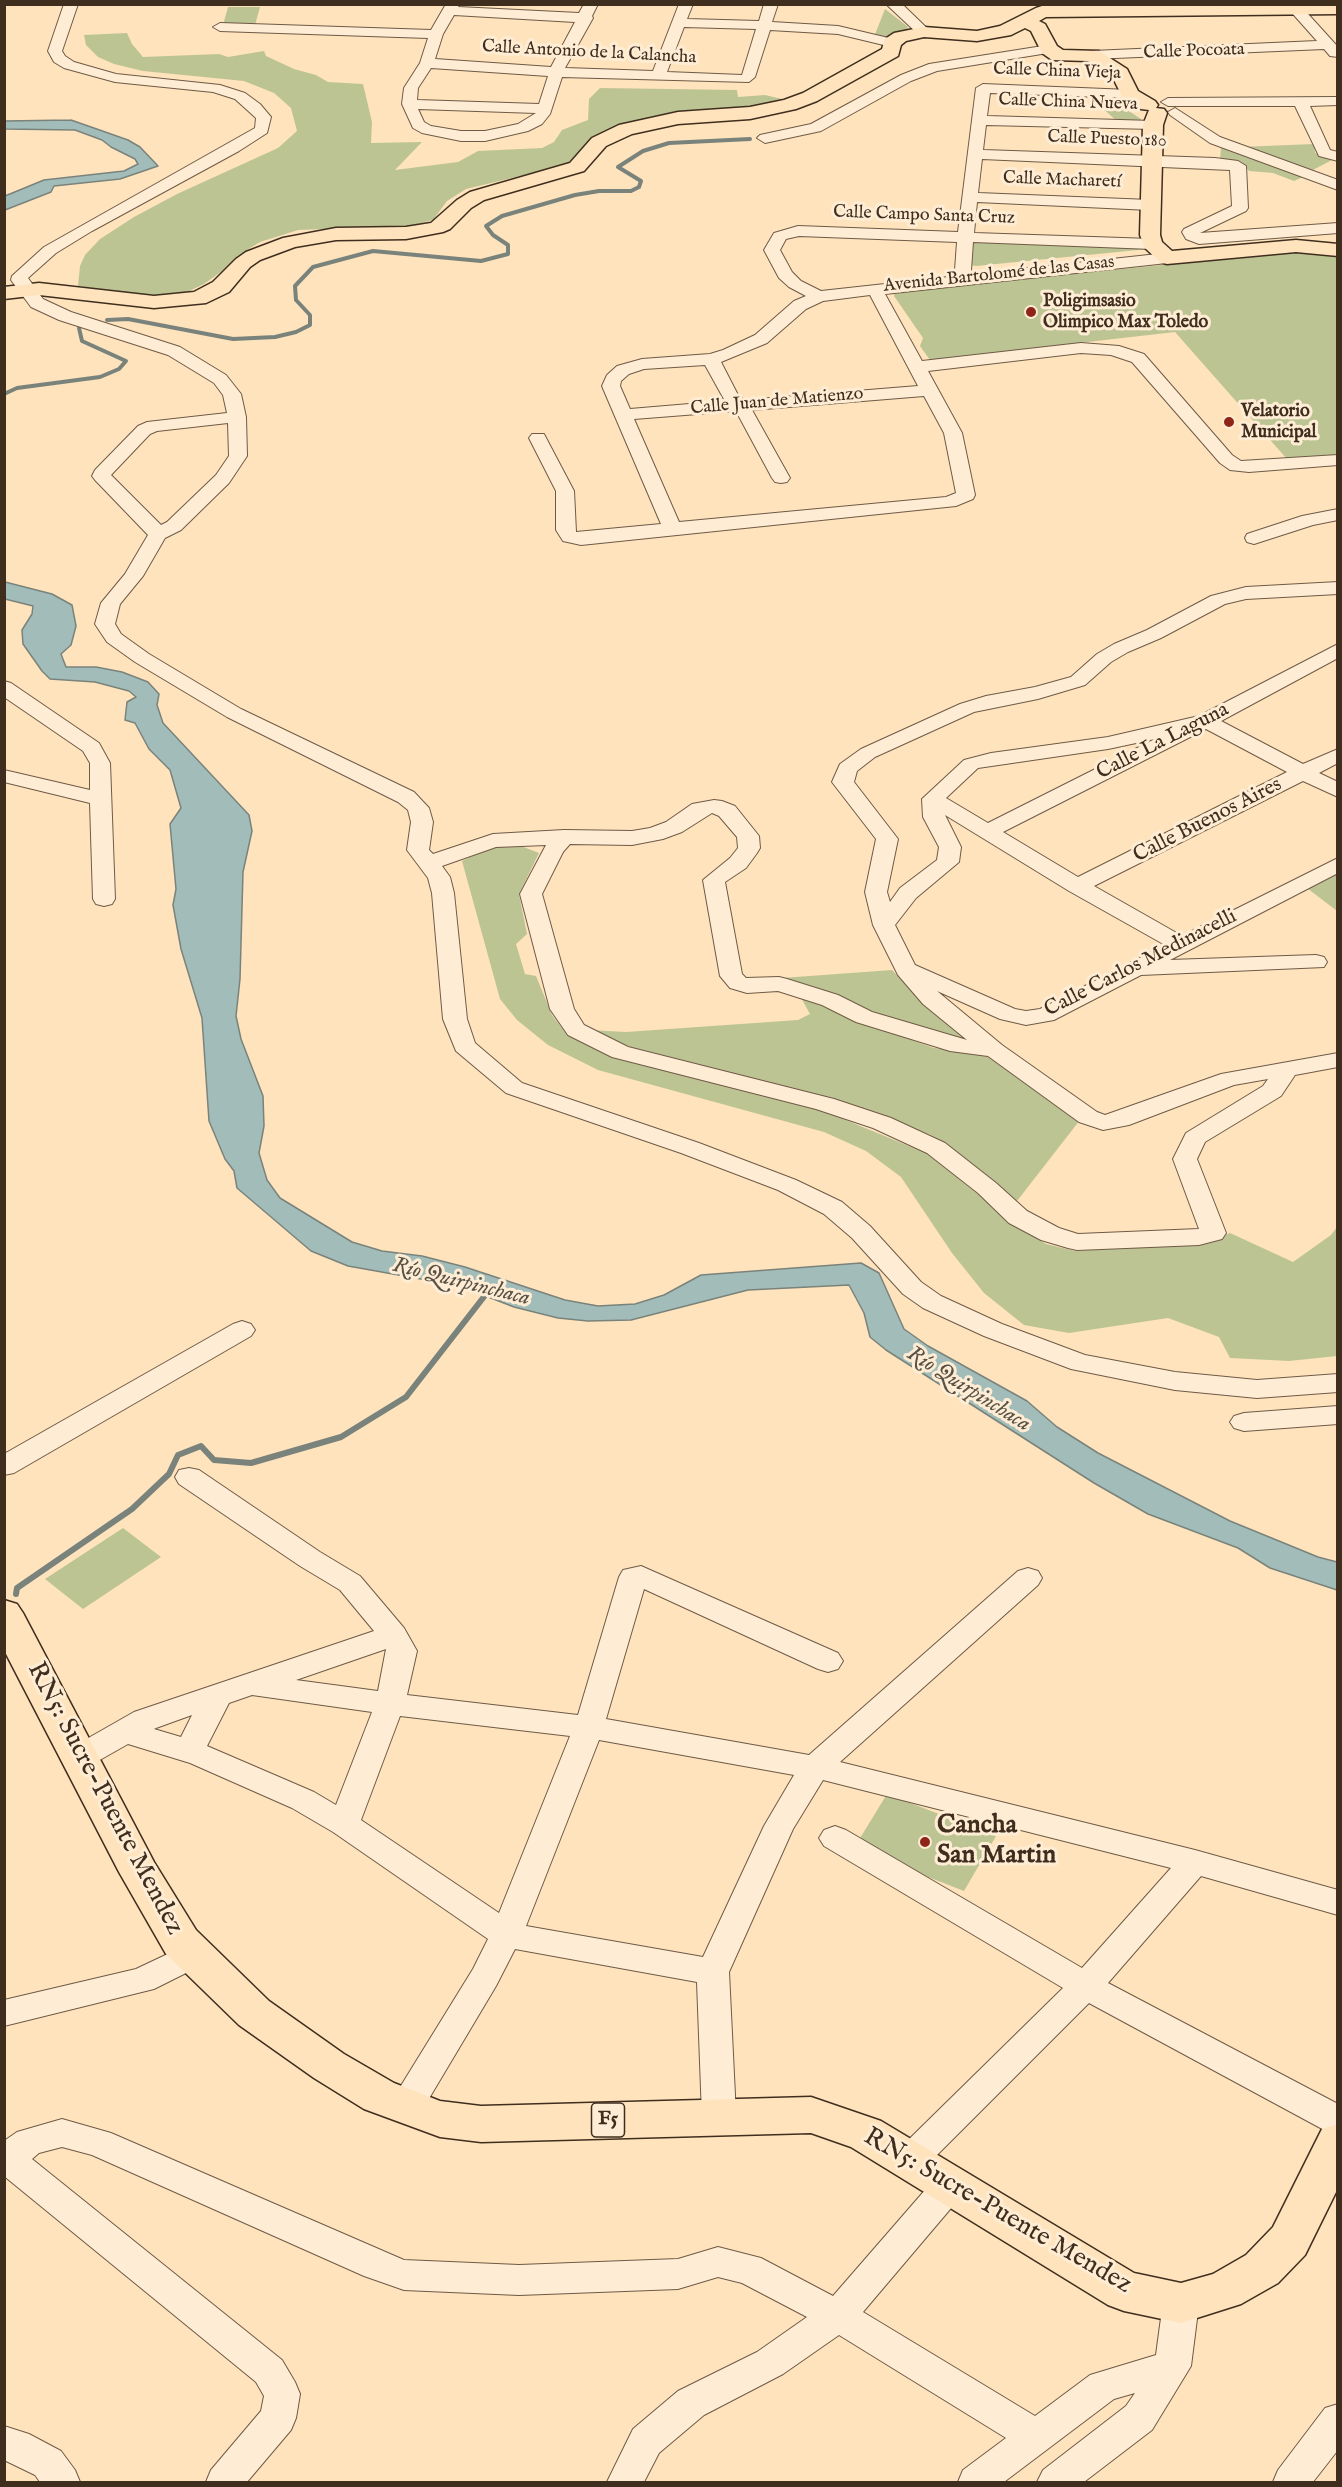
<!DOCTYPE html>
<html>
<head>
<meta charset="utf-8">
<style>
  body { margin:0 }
  #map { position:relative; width:1342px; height:2487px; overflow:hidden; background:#fee3bd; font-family:"IM FELL English",serif }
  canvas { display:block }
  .frame { position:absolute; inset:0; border:6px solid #3f2d1e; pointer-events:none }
</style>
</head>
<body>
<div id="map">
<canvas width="1342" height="2487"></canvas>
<div class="frame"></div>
</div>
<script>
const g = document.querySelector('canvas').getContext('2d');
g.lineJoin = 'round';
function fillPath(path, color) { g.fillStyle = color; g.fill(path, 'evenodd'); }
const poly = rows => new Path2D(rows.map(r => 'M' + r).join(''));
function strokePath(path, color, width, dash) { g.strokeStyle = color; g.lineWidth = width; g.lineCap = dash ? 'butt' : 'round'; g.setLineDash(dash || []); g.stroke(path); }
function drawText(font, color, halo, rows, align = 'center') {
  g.font = font + ' "IM FELL English",serif'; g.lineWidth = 6; g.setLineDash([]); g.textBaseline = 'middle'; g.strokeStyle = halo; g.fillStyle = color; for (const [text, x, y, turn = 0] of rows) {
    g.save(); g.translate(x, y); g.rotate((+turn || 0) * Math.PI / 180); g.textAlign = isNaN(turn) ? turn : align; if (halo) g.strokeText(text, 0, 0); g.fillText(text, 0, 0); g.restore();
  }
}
const green = poly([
  [228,7,260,7,255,25,223,25],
  [885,9,907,26,909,31,885,38,874,37],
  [127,33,132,44,143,57,219,54,228,57,264,51,266,56,294,69,316,75,328,82,363,84,372,122,371,143,422,142,395,170,458,162,478,151,542,148,554,142,562,130,588,120,589,99,600,88,737,90,738,97,765,95,786,100,765,107,595,137,566,165,466,189,447,201,433,220,410,226,298,230,260,242,237,256,222,271,204,284,187,292,156,296,78,286,80,266,85,255,100,239,134,217,177,194,278,148,297,131,291,108,274,93,244,81,143,71,114,64,98,57,86,45,84,35],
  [1088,95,1111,100,1135,115,1141,119,1140,123,1119,123],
  [1314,144,1315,153,1334,159,1311,171,1240,147],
  [1221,147,1304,175,1303,177,1294,181,1273,173,1249,171,1245,166,1220,161],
  [972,241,1148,249,976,266,970,265],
  [1300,251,1337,254,1337,455,1287,459,1175,332,930,360,920,346,923,338,894,296,895,292],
  [496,845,521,846,539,853,519,894,527,934,516,944,525,974,536,976,552,1015,565,1032,622,1058,819,1109,926,1153,1022,1229,1046,1244,1075,1251,1208,1242,1230,1233,1293,1262,1331,1235,1337,1227,1337,1356,1289,1361,1230,1358,1219,1337,1168,1318,1069,1333,1024,1325,984,1293,952,1253,901,1177,866,1151,824,1132,598,1070,548,1045,517,1020,500,999,462,861],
  [1337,873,1337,911,1307,888],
  [892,970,931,1009,968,1039,931,1037,782,978],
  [799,994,866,1024,934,1048,987,1054,1080,1120,1017,1201,931,1135,826,1097,630,1047,589,1030,626,1032,798,1020,810,1014],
  [123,1528,161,1557,83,1609,45,1579],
  [887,1794,996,1836,964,1891,854,1848]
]);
const water = poly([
  [71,120,128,140,140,147,158,166,120,179,54,186,51,192,5,210,5,196,44,180,124,171,138,164,135,159,111,147,102,140,75,130,5,129,5,121,71,120],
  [5,582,52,594,72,605,76,626,71,645,61,654,66,667,96,667,122,672,148,682,159,694,157,705,163,723,249,815,252,831,243,872,240,979,236,1016,241,1039,263,1096,264,1126,259,1153,267,1180,280,1198,352,1242,382,1251,422,1256,465,1267,565,1300,598,1306,635,1304,664,1295,701,1275,861,1263,879,1273,904,1329,928,1346,1027,1401,1057,1427,1098,1453,1230,1521,1318,1557,1337,1562,1337,1590,1270,1568,1238,1548,1148,1514,1094,1483,886,1350,870,1337,864,1313,849,1285,748,1290,631,1320,588,1321,558,1318,514,1307,460,1286,348,1266,311,1251,237,1188,234,1171,225,1159,209,1121,202,1018,181,949,173,905,176,889,170,824,181,808,170,770,149,749,135,723,125,720,127,702,136,697,129,691,95,682,50,679,42,671,23,644,22,630,32,614,33,606,5,599,5,582]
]);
const streamFar1 = poly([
  [107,320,128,319,233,339,275,337,296,332,310,325,310,315,296,300,295,286,313,267,373,251,481,261,508,254,508,245,493,235,486,226,502,216,575,195,599,191,631,191,639,187,641,181,618,167,643,151,669,143,750,139],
  [4,394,17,388,100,377,119,369,126,361,82,341,79,328]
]);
const stream = poly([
  [16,1594,17,1588,132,1509,169,1474,178,1455,201,1446,214,1460,251,1463,341,1437,406,1397,490,1289]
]);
const minor = poly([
  [64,4,78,4,62,51,65,56,74,62,116,74,220,85,245,93,260,104,271,117,267,133,239,151,92,231,56,253,28,278,43,299,71,312,180,347,226,375,241,394,246,417,247,456,229,483,181,530,165,538,143,576,120,604,115,624,121,634,149,654,241,709,414,792,429,808,433,822,429,850,433,854,493,834,564,830,632,831,650,828,666,822,692,804,714,800,722,801,735,806,759,836,760,848,757,853,746,868,725,882,742,974,746,978,779,977,787,979,838,995,872,1012,967,1040,923,1004,898,975,873,925,865,892,876,839,832,782,840,764,861,749,960,704,986,696,1035,687,1071,677,1097,654,1114,644,1147,630,1211,596,1246,587,1338,582,1338,594,1246,599,1225,604,1161,638,1128,652,1111,662,1085,685,1038,699,974,712,875,757,857,771,854,782,898,839,887,892,890,902,900,888,937,860,939,847,923,817,922,799,964,760,991,753,1108,737,1199,716,1338,644,1338,658,1221,721,1303,764,1338,749,1338,763,1319,773,1338,782,1338,797,1303,781,1094,886,1182,936,1338,858,1338,873,1170,960,1316,955,1324,957,1327,962,1324,967,1141,975,1054,1020,1026,1025,1000,1019,937,991,1002,1045,1097,1112,1105,1115,1221,1074,1338,1053,1338,1067,1295,1075,1281,1096,1205,1142,1197,1159,1226,1233,1222,1239,1199,1245,1077,1250,1068,1248,1041,1240,1009,1223,978,1193,927,1153,873,1128,816,1109,612,1057,568,1035,550,1009,520,894,546,845,496,847,442,866,450,877,454,893,467,1019,475,1043,522,1083,699,1143,796,1180,842,1202,870,1226,921,1282,941,1296,1002,1324,1085,1355,1175,1372,1257,1380,1338,1374,1338,1392,1257,1398,1175,1390,1071,1369,984,1336,923,1308,903,1294,852,1238,824,1214,778,1190,681,1153,506,1093,456,1051,443,1019,432,893,428,878,407,850,411,822,408,810,398,802,227,717,135,662,107,642,95,624,101,603,125,574,148,535,95,480,92,476,95,470,138,426,147,422,227,413,223,395,214,383,168,355,59,320,31,307,11,280,12,276,44,247,255,128,256,118,235,99,213,92,115,82,64,68,54,62,48,51,64,4],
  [228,423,229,456,216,475,167,522,161,525,111,475,150,434,157,431,228,423],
  [1206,729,1287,772,1078,877,1003,832,1206,729],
  [1155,739,988,823,946,798,978,768,1108,749,1155,739],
  [712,813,719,816,737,837,738,848,730,858,703,880,720,976,730,988,747,993,778,991,822,1005,856,1022,950,1051,988,1056,1079,1122,1103,1130,1129,1125,1234,1085,1268,1079,1263,1086,1186,1133,1173,1159,1199,1229,1078,1234,1059,1228,1027,1211,996,1183,945,1143,891,1118,834,1099,628,1047,584,1025,574,1009,542,894,563,852,570,844,632,845,663,839,682,832,712,813],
  [945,815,1069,891,1165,945,1040,1009,1026,1011,1015,1009,915,965,895,925,916,898,959,862,961,847,945,815],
  [446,4,460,4,458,7,579,13,584,4,598,4,592,16,593,18,565,68,653,71,679,4,693,4,687,19,759,21,764,4,778,4,772,22,838,26,897,40,899,43,892,47,838,34,770,30,755,77,749,82,562,77,550,114,542,124,528,131,485,141,461,141,422,133,413,128,402,104,404,88,420,63,428,38,220,31,213,27,220,23,431,30,446,4],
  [454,15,575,22,551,67,435,59,443,34,454,15],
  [684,27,756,29,742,75,667,72,684,27],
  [431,68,548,76,539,104,417,100,418,88,431,68],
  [418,109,536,113,518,124,485,131,461,131,431,126,424,122,418,109],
  [886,4,902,4,931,32,924,36,919,35,886,4],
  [1284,4,1299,4,1338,47,1338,57,1330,56,1324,49,1092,59,1085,55,1092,51,1317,41,1284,4],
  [1049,45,1056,49,1054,52,937,71,911,81,821,131,765,143,757,138,760,135,811,124,901,75,929,64,1049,45],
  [983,84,1130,90,1137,94,1130,98,990,93,987,116,1153,121,1160,125,1153,129,986,125,983,150,1215,158,1238,161,1246,166,1248,208,1246,211,1200,233,1338,223,1338,233,1199,244,1186,239,1182,232,1184,229,1232,206,1230,170,982,159,978,193,1150,200,1158,205,1150,210,977,202,974,233,1152,239,1160,244,1152,249,973,242,971,270,974,274,1167,253,1175,258,1167,263,885,294,922,361,1081,343,1119,346,1144,354,1232,455,1241,461,1338,455,1338,465,1249,472,1230,470,1220,463,1132,362,1111,355,1081,353,928,371,962,433,975,495,973,499,956,506,581,545,563,541,556,530,556,491,529,438,532,434,544,434,574,491,576,532,661,524,602,386,607,375,617,366,642,359,710,354,723,350,755,335,794,301,806,296,789,287,779,278,764,250,774,233,798,226,958,232,976,88,983,84],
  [799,236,957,242,955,270,958,276,821,291,801,281,792,272,780,250,786,239,799,236],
  [870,295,918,386,745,400,738,395,721,362,767,343,806,309,823,301,870,295],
  [705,365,725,401,630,409,620,386,621,381,629,374,644,369,705,365],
  [924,396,944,433,956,493,946,497,679,522,634,419,736,411,772,478,775,482,781,483,787,482,790,478,752,410,924,396],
  [1338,97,1338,105,1310,106,1330,150,1338,152,1338,161,1319,156,1295,106,1168,106,1161,102,1168,98,1338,97],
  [1175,108,1220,137,1338,180,1338,190,1210,143,1170,115,1168,112,1175,108],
  [1338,509,1338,520,1313,525,1254,544,1247,542,1245,538,1247,534,1302,516,1338,509],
  [4,681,11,683,99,743,110,763,115,899,112,904,104,906,96,904,93,899,90,803,4,782,4,770,90,790,90,763,83,751,4,697,4,681],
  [242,1321,251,1324,255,1330,251,1336,14,1473,4,1475,4,1454,233,1324,242,1321],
  [1338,1406,1338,1424,1244,1431,1234,1428,1230,1422,1234,1416,1244,1413,1338,1406],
  [189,1468,199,1470,320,1552,360,1576,404,1628,417,1651,407,1695,578,1715,619,1577,623,1570,641,1566,838,1653,843,1661,838,1669,828,1672,818,1669,644,1589,606,1719,809,1755,1018,1571,1028,1568,1038,1571,1042,1578,1038,1585,840,1762,1195,1850,1338,1890,1338,1915,1201,1876,1108,1983,1338,2104,1338,2135,1326,2131,1089,2003,922,2170,910,2174,898,2170,893,2160,898,2150,1063,1988,824,1846,819,1838,824,1830,835,1826,846,1830,1082,1968,1171,1868,823,1780,793,1829,729,1972,736,2116,731,2126,719,2130,707,2126,702,2116,697,1982,515,1949,496,1986,418,2117,406,2121,394,2117,389,2107,394,2097,473,1969,488,1939,333,1832,292,1808,190,1763,128,1744,91,1765,80,1768,69,1765,65,1757,69,1749,134,1712,374,1631,340,1590,300,1566,179,1484,175,1477,179,1470,189,1468],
  [386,1649,378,1691,296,1680,386,1649],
  [252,1695,372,1712,336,1805,314,1792,207,1746,229,1703,252,1695],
  [192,1715,181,1737,154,1729,156,1728,192,1715],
  [400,1716,570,1736,499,1913,361,1820,400,1716],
  [599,1740,794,1775,764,1826,703,1957,526,1926,599,1740],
  [193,1942,204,1946,209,1955,204,1964,154,1989,4,2026,4,2000,136,1969,193,1942],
  [62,2119,111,2133,404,2260,519,2265,678,2259,718,2247,761,2258,833,2296,939,2174,951,2169,963,2174,968,2184,963,2194,863,2312,1035,2416,1090,2375,1156,2355,1163,2303,1168,2292,1181,2287,1194,2292,1199,2303,1191,2366,1152,2430,1084,2482,1037,2482,1043,2470,1126,2406,1135,2393,1114,2399,1004,2482,958,2482,963,2470,1006,2438,839,2335,783,2374,704,2415,659,2453,644,2482,607,2482,633,2429,678,2391,757,2352,807,2317,742,2283,718,2277,678,2289,519,2295,404,2290,364,2276,92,2155,62,2147,39,2153,32,2159,282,2360,295,2382,300,2394,296,2418,291,2430,247,2482,206,2482,211,2470,261,2411,264,2396,256,2382,4,2176,4,2141,17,2132,62,2119],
  [1338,2404,1338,2450,1313,2482,1273,2482,1278,2470,1325,2408,1338,2404],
  [4,2426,29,2434,61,2451,75,2470,80,2482,40,2482,35,2475,4,2460,4,2426]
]);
const major = poly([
  [1048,4,1338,4,1338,14,1046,17,1039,21,1045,24,1057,46,1063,50,1099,51,1127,69,1138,91,1155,101,1158,105,1156,108,1164,109,1167,113,1163,125,1160,235,1162,242,1172,251,1296,240,1338,244,1338,256,1296,252,1167,264,1160,262,1145,248,1140,235,1143,125,1149,110,1141,109,1123,98,1112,76,1088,61,1052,60,1042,53,1031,31,1025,28,1011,35,977,41,924,37,906,41,901,45,898,56,817,101,796,109,750,119,678,124,632,134,606,146,584,171,484,200,471,208,450,229,443,232,406,239,336,240,295,247,260,260,250,267,229,292,206,303,154,308,39,295,4,299,4,287,39,283,154,296,194,292,213,282,236,259,246,252,283,238,336,228,406,227,431,223,457,200,470,192,570,163,592,138,619,125,678,112,750,107,784,100,803,93,882,49,885,39,894,33,924,27,977,31,1000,26,1036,8,1048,4]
]);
const highway = poly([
  [4,1600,17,1604,23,1613,154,1862,196,1930,269,2001,344,2054,394,2083,440,2101,481,2106,811,2097,881,2121,1134,2273,1181,2283,1213,2274,1246,2255,1273,2227,1322,2129,1338,2124,1338,2188,1305,2255,1278,2283,1241,2304,1181,2323,1124,2311,1108,2305,851,2147,811,2133,481,2142,440,2137,364,2109,314,2078,239,2025,166,1954,119,1872,4,1650,4,1600]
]);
const markers = [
  [1031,312,6,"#8f2418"],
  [1229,422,6,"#8f2418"],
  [925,1842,6,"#8f2418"]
];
const farStreetnames = [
  ["Calle Pocoata",1194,52,-2],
  ["Calle Antonio de la Calancha",589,53,3],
  ["Calle China Vieja",1057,72,2],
  ["Calle China Nueva",1068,103,2],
  ["Calle Puesto 180",1107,140,2],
  ["Calle Macharetí",1062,181,2],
  ["Calle Campo Santa Cruz",924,216,2],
  ["Avenida Bartolomé de las Casas",999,275,-6],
  ["Calle Juan de Matienzo",777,402,-5]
];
const farPoinames = [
  ["Poligimsasio",1043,302],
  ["Olimpico Max Toledo",1043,323],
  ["Velatorio",1241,412],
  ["Municipal",1241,433]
];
const shields = [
  [608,2120,33]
];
const shieldNames = [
  ["F5",608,2120]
];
const streetNames = [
  ["Calle La Laguna",1163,742,-27],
  ["Calle Buenos Aires",1208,821,-27],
  ["Calle Carlos Medinacelli",1141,964,-27]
];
const waterNames = [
  ["Río Quirpinchaca",461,1283,14],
  ["Río Quirpinchaca",968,1390,32]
];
const nearStreetnames = [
  ["RN5: Sucre-Puente Mendez",104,1799,62],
  ["RN5: Sucre-Puente Mendez",997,2212,30]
];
const nearPoinames = [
  ["Cancha",937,1827],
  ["San Martin",937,1857]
];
fillPath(green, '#bdc493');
fillPath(water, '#a2bdb9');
strokePath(water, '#7a837b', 1.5);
strokePath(streamFar1, '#7a837b', 4);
strokePath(stream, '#7a837b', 6);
strokePath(minor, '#6f5a46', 2);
strokePath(major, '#3f2d1e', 3);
strokePath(highway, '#3f2d1e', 3);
fillPath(minor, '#feedd4');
fillPath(major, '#fee3bd');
fillPath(highway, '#fee3bd');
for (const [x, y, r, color] of markers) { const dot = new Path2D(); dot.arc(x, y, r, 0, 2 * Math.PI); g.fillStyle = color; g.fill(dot); strokePath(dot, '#feedd4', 2); }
drawText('18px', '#3f2d1e', '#feedd4', farStreetnames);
drawText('bold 18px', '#3f2d1e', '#feedd4', farPoinames, 'left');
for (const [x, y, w] of shields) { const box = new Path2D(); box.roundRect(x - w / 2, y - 17, w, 34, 4.5); g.fillStyle = '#feedd4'; g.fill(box); strokePath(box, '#3f2d1e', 1.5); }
drawText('bold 20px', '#3f2d1e', null, shieldNames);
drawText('21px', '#3f2d1e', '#feedd4', streetNames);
drawText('italic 22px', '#585145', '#feedd4', waterNames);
drawText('26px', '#3f2d1e', '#feedd4', nearStreetnames);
drawText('bold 26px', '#3f2d1e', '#feedd4', nearPoinames, 'left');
</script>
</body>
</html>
